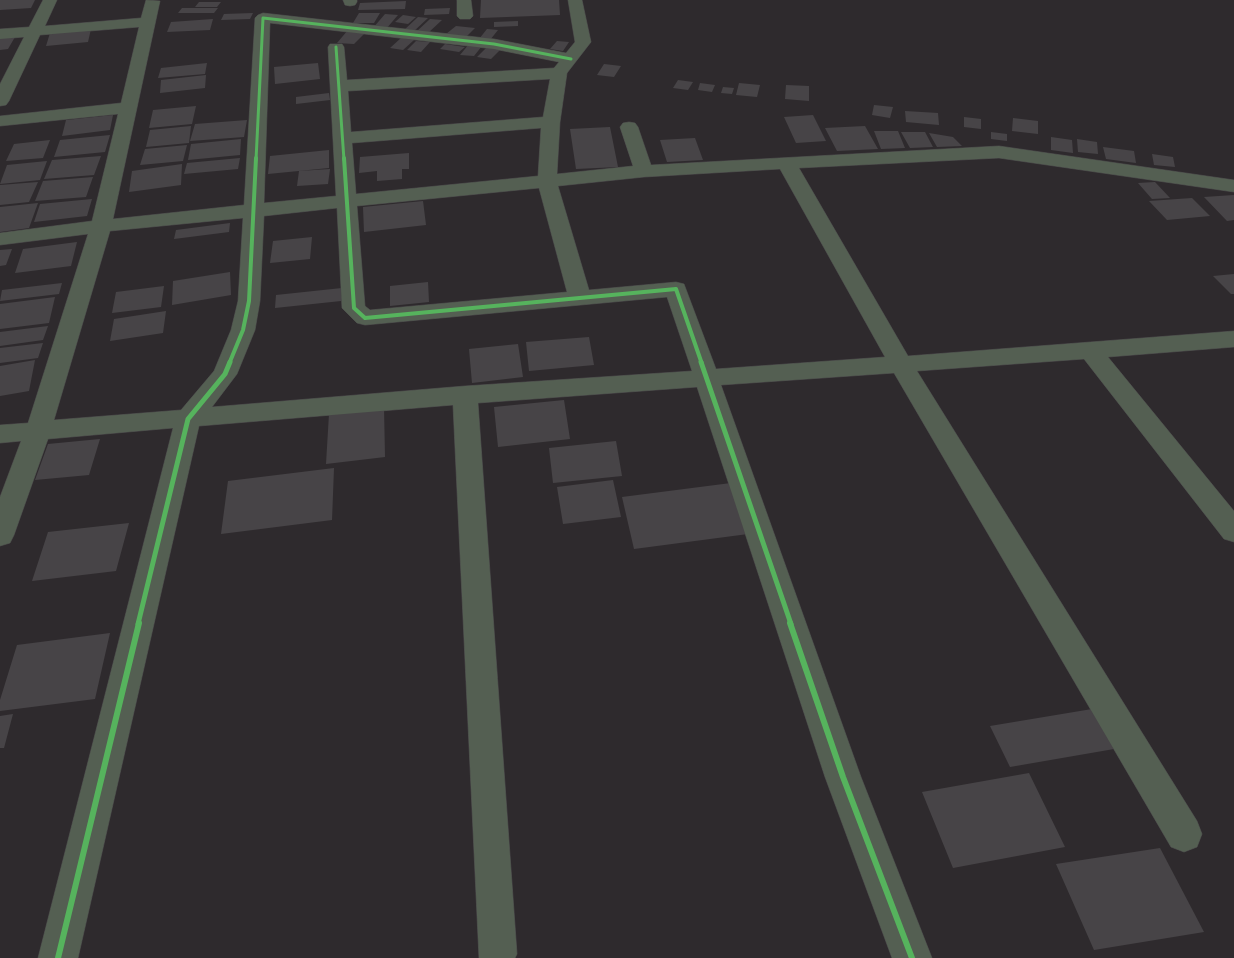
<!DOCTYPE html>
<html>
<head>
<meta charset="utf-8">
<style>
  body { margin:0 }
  canvas { display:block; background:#2e2a2d }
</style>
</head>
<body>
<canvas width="1234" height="958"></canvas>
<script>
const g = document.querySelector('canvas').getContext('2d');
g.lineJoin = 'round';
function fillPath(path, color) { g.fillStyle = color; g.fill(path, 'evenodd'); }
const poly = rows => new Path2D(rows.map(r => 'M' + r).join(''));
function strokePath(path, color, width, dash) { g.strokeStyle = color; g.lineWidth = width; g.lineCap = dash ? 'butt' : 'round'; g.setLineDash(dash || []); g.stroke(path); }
const building = poly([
  [0,0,35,0,31,8,0,10],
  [481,0,559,0,560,15,480,18],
  [406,1,405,9,358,10,360,3],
  [199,2,221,2,217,7,195,7],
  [182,8,218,8,214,13,178,13],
  [450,8,449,14,424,15,425,9],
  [253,13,250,19,221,20,224,14],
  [359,13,380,13,374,23,353,23],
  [385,14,398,15,386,29,373,28],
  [403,15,416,17,408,24,395,22],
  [418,17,428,18,413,32,403,31],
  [213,19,210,30,167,32,171,22],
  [430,19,442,20,428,33,416,32],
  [518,21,518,26,494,27,494,22],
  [456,26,475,28,466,37,446,34],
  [91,29,88,42,46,46,50,33],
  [487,29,498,30,490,40,479,39],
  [348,30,366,32,354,44,337,43],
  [15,37,8,49,0,50,0,38],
  [401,38,414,40,403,50,390,48],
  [416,41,430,42,421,52,407,50],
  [557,41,569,42,563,51,550,49],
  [445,44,465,47,459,52,440,49],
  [469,44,482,46,474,56,460,55],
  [487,47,501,49,491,59,477,57],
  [207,63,205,74,158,78,161,68],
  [318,63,320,79,275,84,274,67],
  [604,64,621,66,614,77,597,75],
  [206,75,205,88,160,93,161,80],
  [678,80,693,82,688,90,673,88],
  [700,83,715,85,712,92,698,90],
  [739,83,760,85,757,97,736,95],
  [786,85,809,86,809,101,785,99],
  [723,87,734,88,732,94,721,93],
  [329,93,330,100,296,104,296,97],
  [874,105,893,107,890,118,872,115],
  [196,106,192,124,149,128,153,110],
  [905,111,938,113,939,125,906,122],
  [113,115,110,130,62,136,66,120],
  [813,115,826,141,796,143,784,117],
  [964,117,981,119,981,129,964,127],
  [1013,118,1038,121,1038,134,1012,131],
  [247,120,244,137,190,141,195,124],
  [191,126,189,143,146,147,150,130],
  [865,126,878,149,837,151,825,128],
  [610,127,618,167,576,169,570,129],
  [874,131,898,131,905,148,881,149],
  [901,132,925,132,933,147,910,148],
  [991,132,1007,134,1007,141,991,139],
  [929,133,953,137,962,146,937,147],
  [110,135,105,152,54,157,60,140],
  [1051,137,1072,140,1073,153,1051,150],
  [695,138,703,160,667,162,660,140],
  [241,139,240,155,188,160,191,144],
  [1077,139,1097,142,1098,154,1078,152],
  [50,140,43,158,6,161,14,144],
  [187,145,183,161,140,165,145,149],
  [1103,147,1134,151,1136,163,1106,159],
  [329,150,329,168,268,174,270,156],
  [409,153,409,169,402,169,402,179,377,181,377,171,359,173,360,157],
  [1152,154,1173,157,1175,167,1154,165],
  [101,156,94,175,44,179,52,160],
  [240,158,238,169,184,174,187,163],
  [47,161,40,180,0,184,7,165],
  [182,164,181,185,129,192,132,171],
  [330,169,328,184,297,186,299,171],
  [93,177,86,197,35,201,43,181],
  [38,182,29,202,0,205,0,185],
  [1155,182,1170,198,1152,199,1138,183],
  [1234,195,1234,220,1227,221,1204,197],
  [1192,198,1210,216,1167,220,1149,201],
  [92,199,87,216,34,222,40,204],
  [423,201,426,225,364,232,363,207],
  [38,203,29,228,0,232,0,207],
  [230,223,229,232,174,239,176,230],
  [312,237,310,259,270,263,273,241],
  [77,242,71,266,15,273,23,249],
  [12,249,6,265,0,266,0,250],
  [230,272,231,295,172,305,173,281],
  [1234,274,1234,294,1231,294,1213,276],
  [428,282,429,302,390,306,390,286],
  [62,283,59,294,0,301,2,290],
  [164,286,161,307,112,313,116,292],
  [342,288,341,301,275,308,276,295],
  [55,297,49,323,0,329,0,304],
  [166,311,163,333,110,341,114,319],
  [48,326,43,340,0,346,0,332],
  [589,337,594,365,529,371,526,342],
  [43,343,38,358,0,363,0,348],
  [518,344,523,377,472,383,469,349],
  [35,360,29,391,0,396,0,366],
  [564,400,570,439,498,447,494,407],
  [384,408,385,457,326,464,329,414],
  [100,439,89,475,35,480,48,444],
  [616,441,622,476,553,483,549,448],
  [334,468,332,520,221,534,228,481],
  [613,480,621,517,563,524,557,487],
  [731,483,748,534,634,549,622,497],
  [129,523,116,571,32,581,48,532],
  [110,633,95,699,0,711,0,700,17,645],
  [1092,709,1114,749,1010,767,990,726],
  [13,714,4,748,0,748,0,716],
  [1029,773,1065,847,953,868,922,792],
  [1160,848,1204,932,1094,950,1056,864]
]);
const minor = poly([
  [43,0,57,0,45,26,141,18,146,0,160,1,113,219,244,205,255,18,258,15,263,13,494,39,566,53,575,42,568,0,582,0,591,42,567,73,560,122,557,174,633,166,620,127,623,123,629,122,635,123,638,127,651,165,999,146,1234,180,1234,192,999,158,799,168,908,356,1234,331,1234,347,1108,357,1234,511,1234,542,1224,539,1084,359,917,371,1197,821,1202,834,1197,847,1184,852,1171,847,894,373,721,385,861,777,932,958,892,958,825,777,697,387,478,403,517,954,515,958,479,958,453,405,199,426,78,958,38,958,173,428,48,439,14,535,10,543,0,546,0,497,21,441,0,443,0,425,28,423,88,234,0,245,0,233,92,221,118,114,0,126,0,116,121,103,139,27,40,35,9,101,6,105,0,106,0,84,24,37,0,39,0,29,29,27,43,0],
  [270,23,494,49,559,62,554,68,347,80,344,47,342,44,330,44,328,47,336,196,264,203,270,23],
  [550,79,543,117,351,132,348,91,550,79],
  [541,128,538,176,356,194,352,143,541,128],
  [780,169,885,357,716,369,684,284,676,282,589,290,558,186,644,177,780,169],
  [539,188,567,292,370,310,365,306,357,206,539,188],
  [337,208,342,308,357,323,365,325,667,297,692,371,465,386,212,407,237,374,255,330,260,301,264,216,337,208],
  [243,218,238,301,231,330,214,371,181,410,54,420,110,231,243,218],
  [343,0,357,0,357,2,355,5,350,6,345,5,343,0],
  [457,0,471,0,473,16,470,19,460,19,457,16,457,0]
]);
const cyclewayFar3 = poly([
  [336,47,344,160],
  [256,160,263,18,494,44,571,59]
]);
const cyclewayFar2 = poly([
  [344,158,354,308,365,318,676,289,702,364],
  [229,364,243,330,249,301,256,158]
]);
const cyclewayFar1 = poly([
  [701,362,791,624],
  [138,624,188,419,225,374,230,362]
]);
const cycleway = poly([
  [790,623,843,777,912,958],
  [58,958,139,623]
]);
fillPath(building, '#474447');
strokePath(minor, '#484648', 1);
fillPath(minor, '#545f52');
strokePath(cyclewayFar3, '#56b35d', 3);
strokePath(cyclewayFar2, '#56b35d', 4);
strokePath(cyclewayFar1, '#56b35d', 5);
strokePath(cycleway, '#56b35d', 6);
</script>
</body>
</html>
